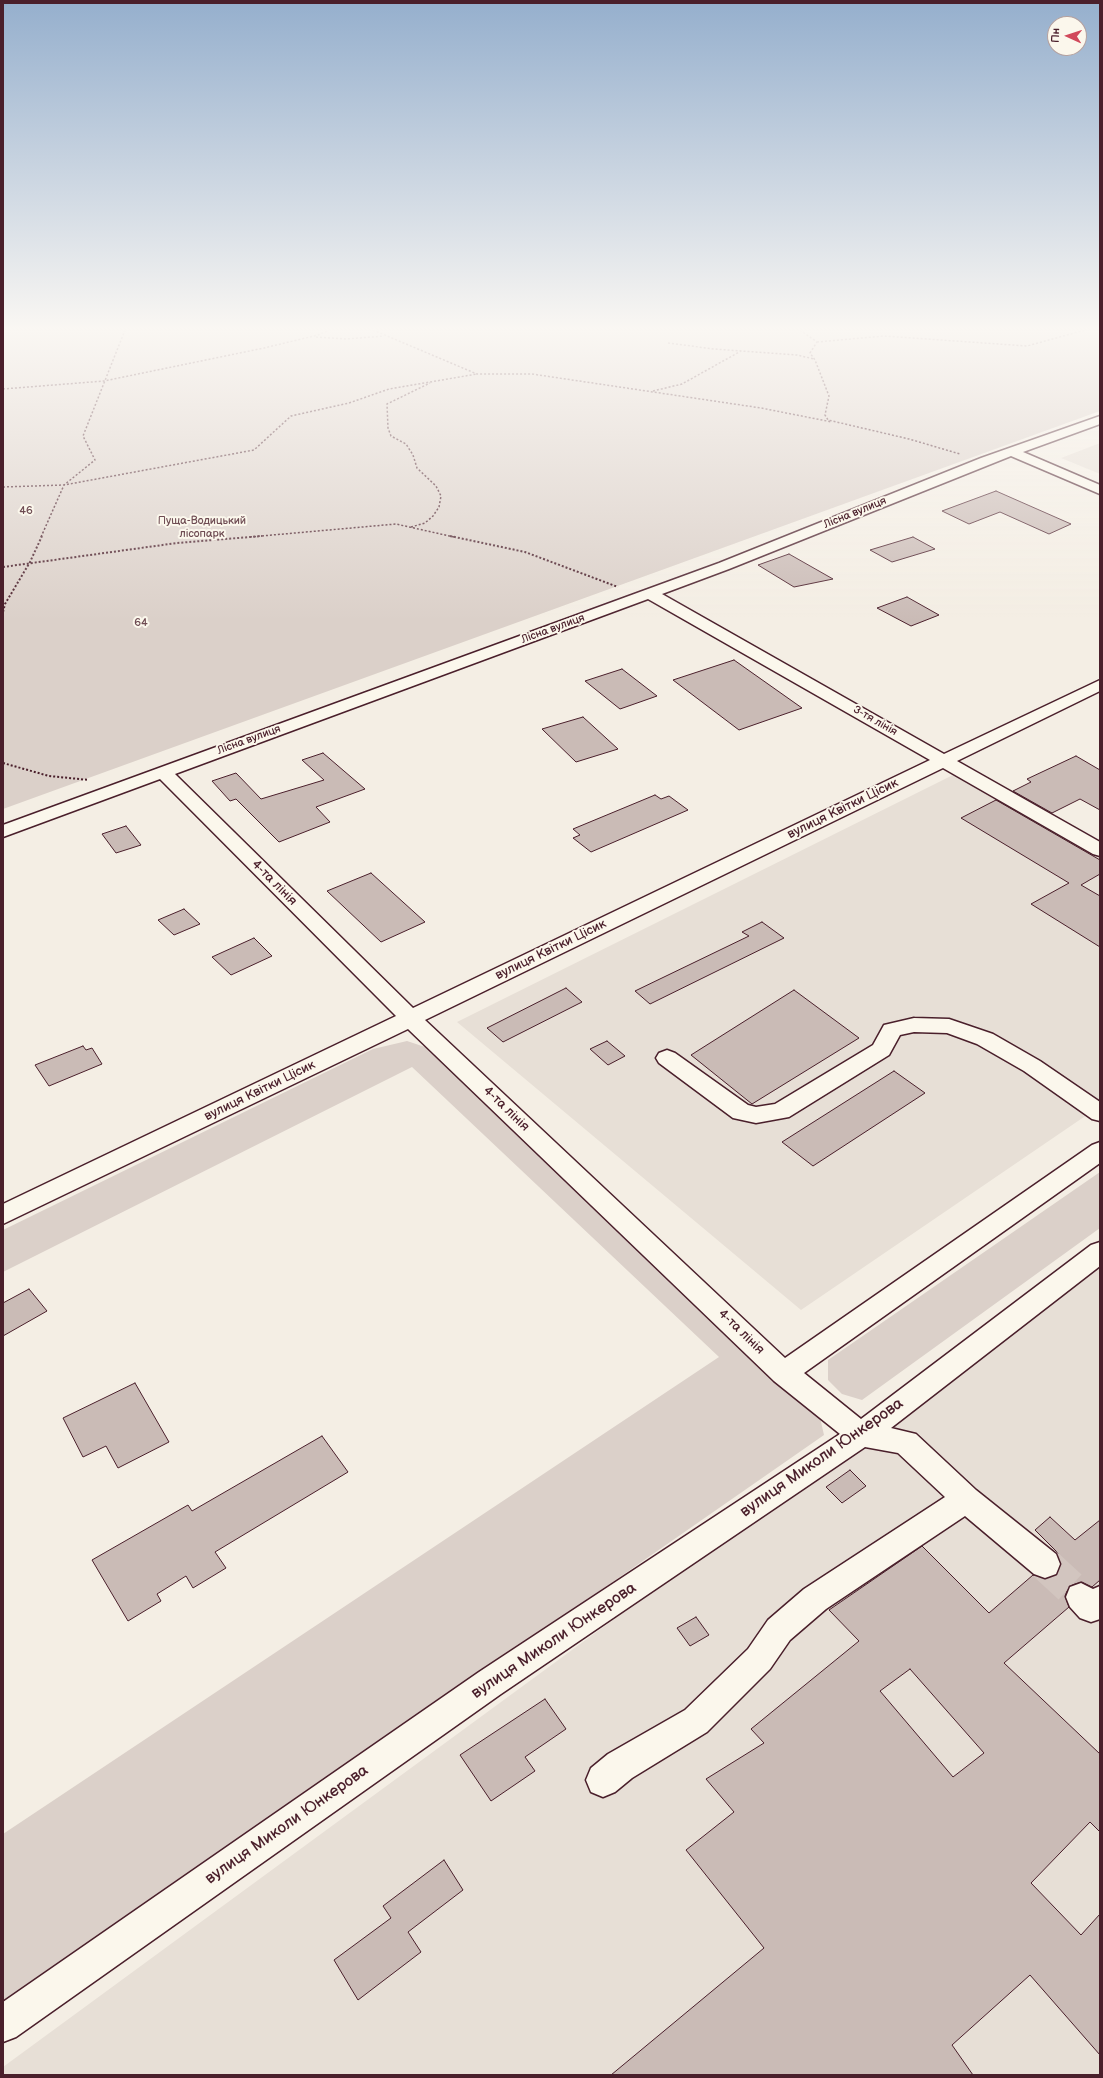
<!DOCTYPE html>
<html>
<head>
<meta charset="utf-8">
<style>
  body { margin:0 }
  #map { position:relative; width:1103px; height:2078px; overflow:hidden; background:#f4eee4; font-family:"Balsamiq Sans",sans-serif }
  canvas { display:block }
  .frame { position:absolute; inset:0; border:4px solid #4a1f2b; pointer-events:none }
  .north { position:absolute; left:1047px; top:16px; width:40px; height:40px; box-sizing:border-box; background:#fbf7ec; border:1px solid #b4a19f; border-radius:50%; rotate:273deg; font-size:11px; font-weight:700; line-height:16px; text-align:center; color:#4a1f2b }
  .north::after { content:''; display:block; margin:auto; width:14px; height:18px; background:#d1495b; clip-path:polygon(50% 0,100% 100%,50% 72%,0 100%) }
</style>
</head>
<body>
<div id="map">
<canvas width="1103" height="2078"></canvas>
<div class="frame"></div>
<div class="north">Пн</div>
</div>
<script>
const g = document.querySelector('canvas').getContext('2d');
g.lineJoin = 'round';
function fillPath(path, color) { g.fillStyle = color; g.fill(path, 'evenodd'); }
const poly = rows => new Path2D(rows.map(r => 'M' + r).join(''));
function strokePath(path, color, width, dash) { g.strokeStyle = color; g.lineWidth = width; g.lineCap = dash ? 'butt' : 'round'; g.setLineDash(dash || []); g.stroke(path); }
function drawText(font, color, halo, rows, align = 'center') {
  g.font = font + ' "Balsamiq Sans",sans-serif'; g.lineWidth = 4; g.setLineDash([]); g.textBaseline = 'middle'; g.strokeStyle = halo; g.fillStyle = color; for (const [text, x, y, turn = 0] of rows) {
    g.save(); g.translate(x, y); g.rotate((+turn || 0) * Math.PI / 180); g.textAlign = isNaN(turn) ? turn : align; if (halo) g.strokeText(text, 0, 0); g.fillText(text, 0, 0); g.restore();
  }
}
const built = poly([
  [1100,443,1100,474,1061,458],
  [957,773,1100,855,1100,1106,801,1310,457,1022],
  [1100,1263,1100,2075,3,2075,3,2067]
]);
const green = poly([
  [3,330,1100,330,1100,411,3,809],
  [407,1041,425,1047,819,1413,824,1435,3,2006,3,1834,719,1357,412,1067,3,1272,3,1230,373,1049],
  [1100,1172,1100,1228,862,1400,842,1394,828,1380,828,1360]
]);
const building = poly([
  [996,491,1071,524,1049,534,1000,512,969,524,942,511,996,491],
  [913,537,935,549,892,562,870,550,913,537],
  [789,554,833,579,794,587,758,565,789,554],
  [907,597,939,615,911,626,877,608,907,597],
  [734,660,802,708,739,730,673,680,734,660],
  [622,669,657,696,620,709,585,681,622,669],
  [583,717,618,749,576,762,542,729,583,717],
  [323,753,365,789,316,807,330,822,279,842,236,799,230,801,212,781,236,773,261,799,324,780,302,760,323,753],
  [1076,756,1100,770,1100,810,1080,799,1052,813,1013,791,1031,782,1027,779,1076,756],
  [655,795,661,799,669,796,688,810,591,852,573,838,580,835,573,829,655,795],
  [996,800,1100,860,1100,874,1081,885,1100,896,1100,947,1031,904,1069,883,961,818,996,800],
  [126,826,141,845,116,853,102,834,126,826],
  [371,873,425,922,381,942,327,891,371,873],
  [184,909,200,924,174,935,158,920,184,909],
  [762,922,784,938,650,1004,635,991,749,936,742,932,762,922],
  [254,938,272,956,231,975,212,957,254,938],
  [566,988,582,1002,503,1042,487,1028,566,988],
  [794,990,859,1038,752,1104,691,1055,794,990],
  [607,1041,625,1056,608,1065,590,1049,607,1041],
  [83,1046,86,1050,92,1048,102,1064,49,1086,35,1065,83,1046],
  [894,1071,925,1093,813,1166,782,1142,894,1071],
  [29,1289,47,1311,3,1336,3,1303,29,1289],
  [135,1383,169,1442,118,1468,106,1446,83,1457,63,1418,135,1383],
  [322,1436,348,1472,215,1552,226,1568,193,1588,186,1576,157,1594,161,1601,128,1621,92,1560,188,1505,192,1511,322,1436],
  [850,1470,866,1486,842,1503,826,1487,850,1470],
  [1050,1517,1075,1540,1100,1520,1100,1580,1092,1587,1082,1582,1069,1586,1065,1596,1069,1607,1004,1663,1100,1754,1100,1832,1090,1822,1031,1883,1081,1935,1100,1914,1100,2055,1030,1975,952,2045,973,2075,611,2075,764,1948,686,1850,734,1812,706,1779,764,1743,751,1729,859,1641,829,1610,922,1546,989,1613,1033,1575,1046,1579,1057,1575,1061,1565,1058,1553,1035,1530,1050,1517],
  [910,1669,984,1753,953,1777,880,1691,910,1669],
  [696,1617,709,1635,690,1646,677,1628,696,1617],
  [545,1699,566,1729,525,1757,535,1771,491,1801,460,1755,545,1699],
  [444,1860,463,1890,408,1932,421,1952,358,2000,334,1960,391,1918,383,1906,444,1860]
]);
const minorTunnel = poly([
  [1045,1564,1081,1597]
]);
const pathFar1 = poly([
  [373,330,477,374,532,374,761,408,832,422],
  [800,330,817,342,810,353,815,360,829,396,825,415,828,420,909,439,960,454],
  [316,337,346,339,384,336],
  [817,342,884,336,1027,346,1085,330],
  [668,343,714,349,797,355,814,359],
  [3,389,104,381,264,348,318,335,329,330],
  [653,391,682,384,741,351],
  [3,487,64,485,254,450,291,416,349,403,389,389,477,374],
  [411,527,425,523,433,516,439,507,441,496,436,486,417,468,413,455,406,444,391,436,388,428,387,404,430,383],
  [41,537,64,485,95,460,83,436,125,330],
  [250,537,396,524,454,537]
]);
const path = poly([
  [450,536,525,552,618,587],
  [3,567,177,543,262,536],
  [3,612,5,604,30,562,42,536],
  [3,763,49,776,89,780]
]);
const minor = poly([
  [1100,416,1100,424,1023,452,1100,485,1100,494,1011,456,729,569,662,594,944,754,1100,680,1100,691,957,761,1100,842,1100,856,1093,854,943,768,425,1020,785,1358,1092,1145,1100,1142,1100,1163,804,1373,861,1419,1091,1245,1100,1242,1100,1266,891,1428,916,1434,976,1490,1056,1554,1060,1564,1056,1574,1045,1578,1034,1574,965,1516,826,1609,790,1640,770,1669,707,1732,632,1778,615,1792,603,1797,591,1792,586,1780,591,1768,608,1754,685,1710,748,1649,768,1620,804,1589,945,1497,898,1453,865,1447,501,1694,16,2037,3,2042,3,2002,479,1672,840,1434,774,1381,408,1029,3,1224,3,1204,396,1016,160,779,3,837,3,825,719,563,981,458,1100,416],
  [648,599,930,760,413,1008,175,774,648,599],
  [914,1018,949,1019,993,1034,1040,1061,1100,1102,1100,1121,1092,1119,1024,1071,977,1044,947,1033,914,1032,900,1035,889,1055,789,1117,756,1123,733,1118,659,1063,656,1058,659,1053,667,1050,675,1053,748,1105,756,1107,775,1104,873,1045,884,1025,914,1018],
  [1081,1583,1093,1589,1100,1586,1100,1619,1091,1622,1080,1618,1070,1607,1066,1597,1070,1587,1081,1583]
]);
const farParknames = [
  ["46",26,511],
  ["Пуща-Водицький",202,521],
  ["лісопарк",202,534],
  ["64",141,623]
];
const farStreetnames = [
  ["Лісна вулиця",855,513,-22],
  ["Лісна вулиця",553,629,-20],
  ["3-тя лінія",875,721,30],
  ["Лісна вулиця",249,740,-20]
];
const streetNames = [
  ["вулиця Квітки Цісик",843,809,-26],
  ["4-та лінія",274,883,45],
  ["вулиця Квітки Цісик",551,950,-26],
  ["вулиця Квітки Цісик",260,1091,-26],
  ["4-та лінія",506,1109,44],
  ["4-та лінія",741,1332,44]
];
const nearStreetnames = [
  ["вулиця Миколи Юнкерова",822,1458,-35],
  ["вулиця Миколи Юнкерова",554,1641,-34],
  ["вулиця Миколи Юнкерова",287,1825,-35]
];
fillPath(built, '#e7dfd6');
fillPath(green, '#dbd0c9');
fillPath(building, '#cabbb6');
strokePath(building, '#4a1f2b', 1);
strokePath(minorTunnel, '#d2c5bf', 34, [34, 16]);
strokePath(minor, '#4a1f2b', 3);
strokePath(pathFar1, '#4a1f2b', 1.5, [2, 2]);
strokePath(path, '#4a1f2b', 2, [2, 2]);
fillPath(minor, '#fbf7ec');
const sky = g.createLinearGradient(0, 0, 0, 621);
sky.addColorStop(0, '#95afcd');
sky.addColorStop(0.53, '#faf7f3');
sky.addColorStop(1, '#faf7f300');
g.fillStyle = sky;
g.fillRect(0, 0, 1103, 621);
drawText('11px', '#6e4b52', '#fbf7ec', farParknames);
drawText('11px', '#4a1f2b', '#fbf7ec', farStreetnames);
drawText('13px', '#4a1f2b', '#fbf7ec', streetNames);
drawText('16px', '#4a1f2b', '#fbf7ec', nearStreetnames);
</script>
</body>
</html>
